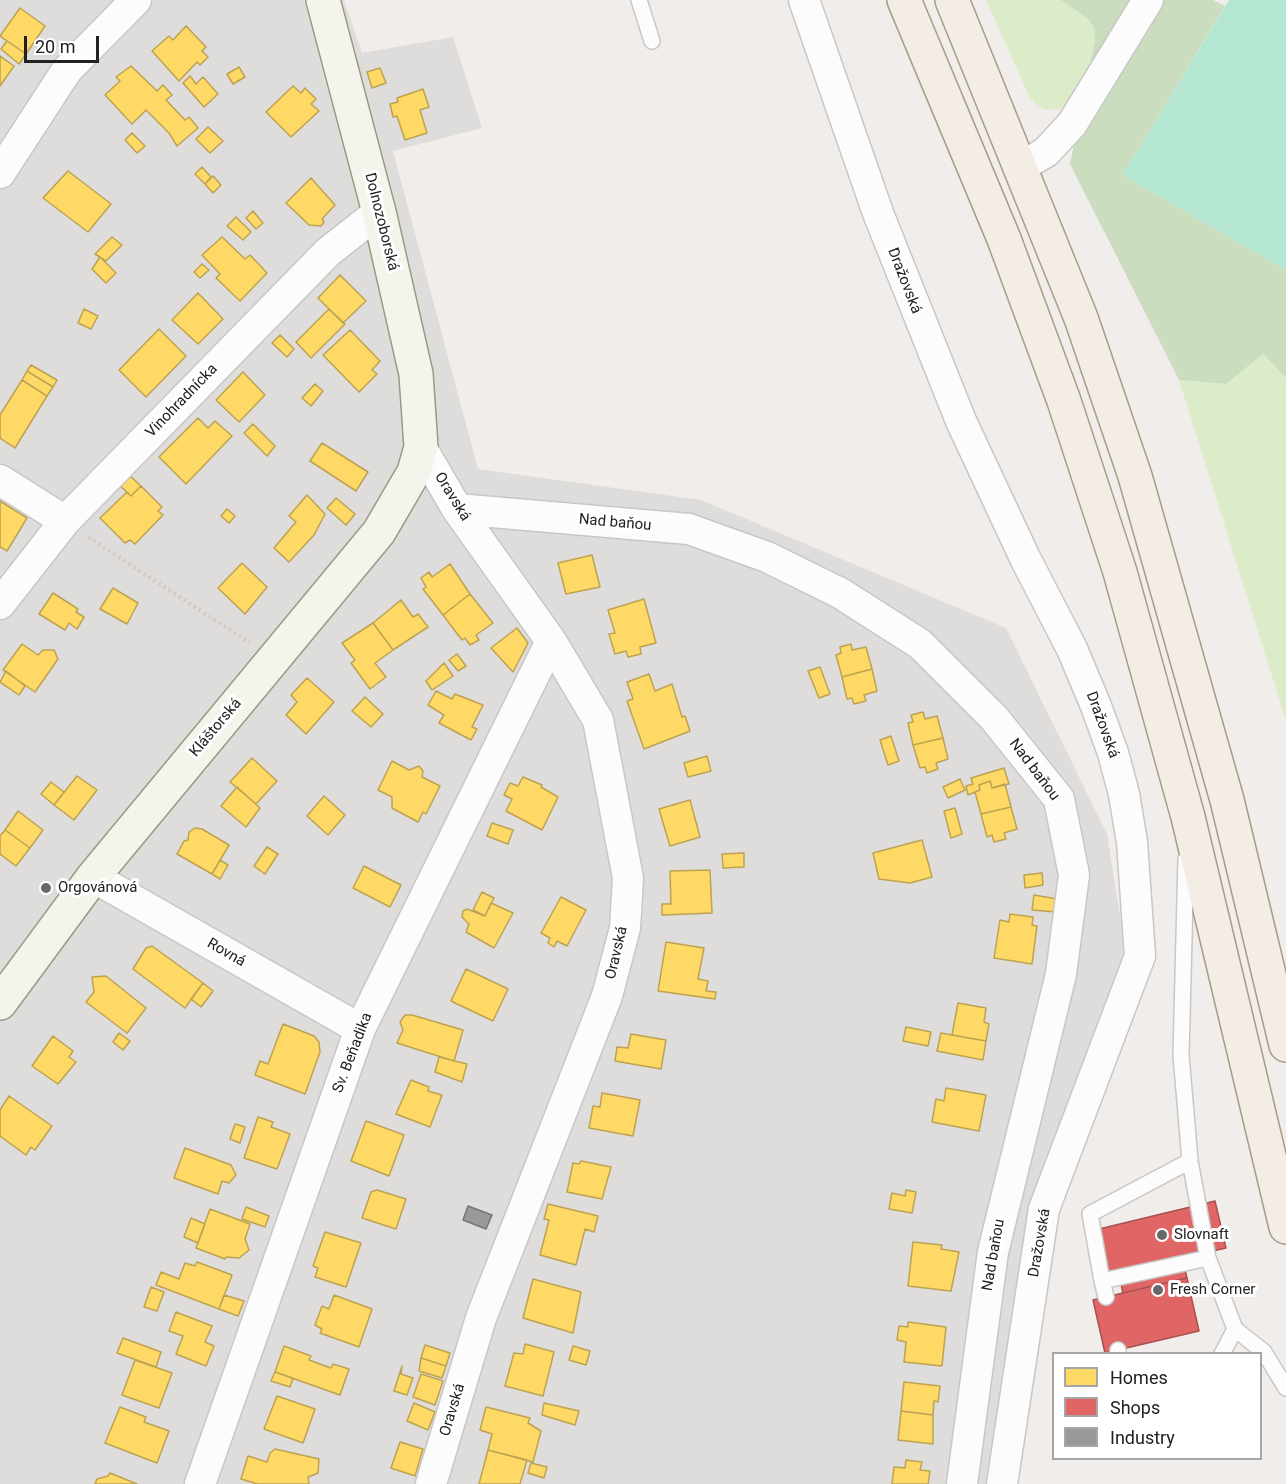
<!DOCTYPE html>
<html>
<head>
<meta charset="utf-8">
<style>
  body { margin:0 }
  #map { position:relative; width:1286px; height:1484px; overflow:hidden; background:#f0edea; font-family:Roboto,sans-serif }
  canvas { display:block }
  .legend { position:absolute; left:1052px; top:1352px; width:210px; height:108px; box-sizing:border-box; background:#fff; border:2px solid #a6a6a6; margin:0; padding:8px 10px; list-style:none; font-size:18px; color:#212121 }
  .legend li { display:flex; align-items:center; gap:12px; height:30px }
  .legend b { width:30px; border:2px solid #a6a6a6 }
  .scale { position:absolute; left:24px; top:36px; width:75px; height:27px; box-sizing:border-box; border:3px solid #212121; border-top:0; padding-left:8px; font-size:18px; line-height:21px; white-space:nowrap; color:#212121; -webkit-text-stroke:4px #fff; paint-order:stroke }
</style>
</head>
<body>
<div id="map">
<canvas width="1286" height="1484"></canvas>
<ul class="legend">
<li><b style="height:16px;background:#ffd966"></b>Homes</li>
<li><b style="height:16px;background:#e06666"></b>Shops</li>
<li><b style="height:16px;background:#999"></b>Industry</li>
</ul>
<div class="scale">20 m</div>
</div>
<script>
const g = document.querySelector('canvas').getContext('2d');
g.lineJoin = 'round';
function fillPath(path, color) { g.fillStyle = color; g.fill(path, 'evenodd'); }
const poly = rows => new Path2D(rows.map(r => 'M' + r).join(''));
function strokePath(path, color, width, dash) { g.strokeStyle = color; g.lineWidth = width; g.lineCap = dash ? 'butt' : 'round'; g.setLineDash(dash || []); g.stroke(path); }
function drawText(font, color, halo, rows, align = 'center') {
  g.font = font + ' Roboto,sans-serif'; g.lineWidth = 6; g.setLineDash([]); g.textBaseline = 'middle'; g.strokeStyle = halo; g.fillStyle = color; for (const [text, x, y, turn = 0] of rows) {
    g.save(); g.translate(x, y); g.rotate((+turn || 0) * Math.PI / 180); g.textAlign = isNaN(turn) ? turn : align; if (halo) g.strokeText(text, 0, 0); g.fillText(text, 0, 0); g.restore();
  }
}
const residential = poly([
  [0,0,344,0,362,53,453,37,482,128,393,151,478,469,701,500,1006,628,1107,834,1126,952,988,1484,0,1484]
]);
const grass = poly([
  [986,0,1061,0,1087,18,1094,27,1095,40,1087,82,1071,102,1060,109,1048,110,1039,107,1030,98],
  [1263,354,1286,378,1286,721,1179,380,1226,384]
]);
const forest = poly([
  [1061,0,1213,0,1225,6,1123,175,1286,270,1286,378,1263,354,1226,384,1179,380,1070,164,1095,40,1094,27,1087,18]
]);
const pitch = poly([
  [1229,0,1286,0,1286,270,1123,175]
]);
const homes = poly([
  [20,8,45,26,26,54,0,36,20,8],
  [186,26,206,47,202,51,208,57,200,65,197,62,179,81,152,51,169,36,173,40,186,26],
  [7,41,26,54,19,64,1,49,7,41],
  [0,56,14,66,0,86,0,56],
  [131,66,157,91,163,85,172,95,166,100,185,120,189,117,198,128,177,146,169,133,146,110,132,124,105,95,120,81,116,77,131,66],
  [239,67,245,77,233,84,227,74,239,67],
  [380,68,386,83,372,88,367,72,380,68],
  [190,76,196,84,203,77,218,94,204,107,183,83,190,76],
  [293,86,301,93,305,88,316,99,311,104,319,111,291,137,266,112,293,86],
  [423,89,429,107,420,110,427,133,405,140,397,116,393,117,390,104,398,102,397,98,423,89],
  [208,127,223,141,210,153,196,139,208,127],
  [132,133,145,146,137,153,125,140,132,133],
  [202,167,211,177,205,184,195,174,202,167],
  [68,171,111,204,88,232,43,198,68,171],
  [213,176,221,185,213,193,205,184,213,176],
  [311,178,335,205,322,219,324,222,321,226,309,225,286,203,311,178],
  [253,211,263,223,256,229,246,218,253,211],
  [236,217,251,232,243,240,227,226,236,217],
  [112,237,122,245,106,261,95,254,112,237],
  [222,237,245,259,250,255,267,273,240,301,216,278,220,274,202,255,222,237],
  [100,257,116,273,106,283,92,269,100,257],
  [202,264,209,270,200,278,194,272,202,264],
  [340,275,366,301,343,323,318,298,340,275],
  [198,293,223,319,198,344,172,320,198,293],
  [84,309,98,316,91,329,78,323,84,309],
  [329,309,345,324,311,358,296,342,329,309],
  [159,329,186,356,146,397,119,370,159,329],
  [350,330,380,361,372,370,377,374,359,392,323,355,350,330],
  [280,335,294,349,287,357,272,343,280,335],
  [31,365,57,380,53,387,27,371,31,365],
  [27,371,53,387,47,396,22,380,27,371],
  [243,372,265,395,239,422,216,400,243,372],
  [22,380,47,396,15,448,0,438,0,415,22,380],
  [315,384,323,391,311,406,302,398,315,384],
  [198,418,208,428,215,421,232,436,186,484,159,457,198,418],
  [253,424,275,446,267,456,244,433,253,424],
  [322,443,368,472,356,491,310,461,322,443],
  [127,473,141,486,131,496,117,483,127,473],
  [141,486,162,507,158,511,163,515,135,544,130,540,125,543,100,518,127,492,131,496,141,486],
  [307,495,325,514,314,535,289,562,274,548,296,522,289,516,307,495],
  [336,498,355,514,346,525,327,508,336,498],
  [0,501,27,518,7,551,0,547,0,501],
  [227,509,235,516,229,523,221,516,227,509],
  [592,555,600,587,566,594,558,563,592,555],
  [242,563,267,587,245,614,218,588,242,563],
  [450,564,470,594,443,615,423,589,426,587,421,578,429,572,432,577,450,564],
  [113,588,138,603,127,624,100,609,113,588],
  [53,593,78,609,76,612,84,617,77,629,69,623,65,630,39,614,53,593],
  [470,594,493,623,476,635,479,640,470,645,465,638,462,640,443,615,470,594],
  [644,599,656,643,640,647,641,654,628,657,626,651,615,654,609,634,615,633,608,610,644,599],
  [401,600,413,617,418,614,428,627,393,650,373,623,401,600],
  [373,623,393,650,375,663,386,677,370,689,351,663,355,660,342,643,373,623],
  [517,628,528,643,513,672,491,648,517,628],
  [22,644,38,655,43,650,54,650,58,659,35,692,3,670,22,644],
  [851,644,852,650,866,647,872,669,842,677,836,655,841,653,840,647,851,644],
  [457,654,466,666,458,671,449,660,457,654],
  [444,663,453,676,432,690,426,681,444,663],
  [820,667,830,694,819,698,808,671,820,667],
  [872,669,877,691,864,695,866,701,854,704,852,698,847,699,842,677,872,669],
  [6,671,25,686,19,695,0,682,6,671],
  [649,674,655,691,672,684,682,717,685,716,690,731,644,749,627,701,633,699,627,682,649,674],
  [307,678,334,702,306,734,286,715,297,702,291,695,307,678],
  [436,691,452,699,455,694,483,705,472,727,477,729,471,740,439,723,444,715,428,705,436,691],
  [365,697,383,714,371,727,352,711,365,697],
  [923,712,925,719,937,716,943,738,913,745,908,723,913,722,911,715,923,712],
  [891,736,899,761,888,765,880,740,891,736],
  [943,738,948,759,936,763,938,769,927,773,925,767,920,768,913,745,943,738],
  [707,756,711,771,688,777,684,763,707,756],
  [252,758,277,781,256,804,230,782,252,758],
  [392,761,409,770,419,766,423,771,422,777,440,786,426,814,423,812,418,822,392,808,392,797,378,790,392,761],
  [1004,768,1009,784,992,788,990,781,979,785,980,790,968,795,966,786,973,784,971,778,1004,768],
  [77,776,97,790,74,820,54,805,77,776],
  [523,777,542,785,541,787,558,797,542,830,506,811,512,799,504,795,510,783,518,786,523,777],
  [960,779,965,790,948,798,943,787,960,779],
  [990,781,992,788,1005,784,1011,807,981,814,975,792,980,790,979,785,990,781],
  [51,782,64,792,54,805,41,794,51,782],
  [237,787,260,808,246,827,221,806,237,787],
  [324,796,345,815,328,835,307,816,324,796],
  [690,800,700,837,670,846,659,809,690,800],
  [1011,807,1017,829,1004,833,1006,839,994,842,992,835,987,837,981,814,1011,807],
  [955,808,962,834,951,838,944,811,955,808],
  [18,811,43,830,30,848,5,830,18,811],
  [492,823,513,830,508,844,487,836,492,823],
  [195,828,202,829,229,845,212,874,177,854,184,841,188,840,189,832,195,828],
  [5,830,30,848,16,866,0,854,0,836,5,830],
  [922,840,932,877,910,883,879,879,873,853,922,840],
  [267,847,278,854,265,874,254,866,267,847],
  [744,853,744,867,723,868,722,854,744,853],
  [220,860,228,865,220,879,212,874,220,860],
  [364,866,401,885,390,907,353,888,364,866],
  [710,870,712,913,662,915,662,904,671,904,670,871,710,870],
  [1042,873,1043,885,1025,888,1024,875,1042,873],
  [482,892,494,898,485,916,473,910,482,892],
  [1034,895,1057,899,1056,912,1032,910,1034,895],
  [561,897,586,910,567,946,557,941,554,947,548,943,550,938,541,933,561,897],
  [491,903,513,913,494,948,466,932,469,924,462,917,463,911,467,909,485,916,491,903],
  [1010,914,1033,917,1032,925,1037,926,1032,964,994,958,1000,920,1009,922,1010,914],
  [666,942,704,948,698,979,708,981,706,991,716,992,715,999,658,991,666,942],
  [152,946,203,983,185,1008,133,969,146,948,152,946],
  [466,969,508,989,493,1021,451,1001,466,969],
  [106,976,146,1008,127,1033,86,1002,94,992,92,977,106,976],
  [203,983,213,991,201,1007,191,999,203,983],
  [958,1003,986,1008,984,1022,989,1024,986,1041,952,1035,958,1003],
  [405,1015,412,1015,463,1030,454,1061,397,1043,403,1030,400,1022,405,1015],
  [283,1024,314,1036,319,1042,320,1052,305,1094,255,1075,260,1061,268,1064,283,1024],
  [906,1027,931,1032,928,1046,903,1041,906,1027],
  [119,1033,130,1041,123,1050,113,1042,119,1033],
  [941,1033,986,1041,983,1060,937,1051,941,1033],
  [631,1034,666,1040,661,1069,615,1061,617,1047,628,1048,631,1034],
  [53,1036,73,1051,69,1057,76,1062,58,1084,32,1066,53,1036],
  [439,1057,467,1064,462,1082,435,1072,439,1057],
  [411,1080,429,1087,428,1091,442,1095,430,1127,396,1114,411,1080],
  [946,1088,986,1095,979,1131,932,1122,936,1099,944,1101,946,1088],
  [602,1093,640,1100,633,1136,589,1128,593,1106,600,1107,602,1093],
  [9,1096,52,1126,35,1150,31,1147,26,1155,0,1136,0,1110,9,1096],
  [258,1117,273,1122,271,1127,290,1134,277,1169,244,1158,258,1117],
  [366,1121,404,1135,389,1176,351,1161,366,1121],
  [235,1124,245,1127,240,1143,230,1139,235,1124],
  [185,1148,231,1165,236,1175,229,1183,222,1181,218,1194,174,1178,185,1148],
  [581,1161,611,1167,602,1199,567,1192,573,1163,579,1164,581,1161],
  [377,1190,406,1199,396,1229,362,1218,371,1192,377,1190],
  [906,1190,916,1192,912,1213,889,1209,892,1193,905,1196,906,1190],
  [548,1204,598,1216,594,1232,585,1229,576,1265,540,1255,549,1220,544,1219,548,1204],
  [246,1207,269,1216,265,1227,242,1219,246,1207],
  [210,1209,250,1224,245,1239,249,1250,239,1258,226,1257,225,1259,196,1248,210,1209],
  [191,1218,205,1224,198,1243,184,1237,191,1218],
  [325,1232,361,1243,346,1287,315,1277,318,1268,313,1266,325,1232],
  [913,1242,942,1245,941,1249,959,1252,951,1291,908,1286,913,1242],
  [197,1262,232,1275,219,1309,156,1285,161,1272,179,1279,185,1263,195,1266,197,1262],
  [533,1279,581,1292,573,1333,523,1318,533,1279],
  [151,1287,164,1292,157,1311,144,1307,151,1287],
  [224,1295,244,1301,238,1316,219,1309,224,1295],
  [334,1295,372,1309,359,1347,320,1333,322,1329,315,1325,322,1306,329,1309,334,1295],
  [176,1312,212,1326,205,1342,214,1346,206,1366,176,1354,183,1336,169,1331,176,1312],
  [908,1322,946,1327,942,1366,904,1362,906,1342,897,1340,899,1326,908,1327,908,1322],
  [123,1338,161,1352,156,1367,117,1353,123,1338],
  [525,1344,554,1352,543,1396,505,1386,514,1353,523,1354,525,1344],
  [425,1345,450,1353,446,1366,421,1358,425,1345],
  [284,1346,311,1356,309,1360,331,1368,333,1364,349,1369,340,1395,275,1372,284,1346],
  [573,1346,590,1351,586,1365,569,1360,573,1346],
  [421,1358,446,1366,442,1378,419,1371,421,1358],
  [135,1360,172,1373,159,1408,122,1395,135,1360],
  [402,1366,401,1374,413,1378,407,1395,394,1391,402,1366],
  [275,1372,293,1378,290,1387,271,1381,275,1372],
  [421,1374,443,1381,435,1405,413,1397,421,1374],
  [904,1382,940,1386,938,1402,934,1401,933,1415,901,1411,904,1382],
  [277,1396,315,1409,303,1443,264,1429,277,1396],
  [414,1403,435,1412,428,1430,407,1421,414,1403],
  [544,1403,579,1411,575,1425,542,1415,544,1403],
  [120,1407,146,1417,144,1422,169,1431,157,1463,105,1443,120,1407],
  [486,1407,530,1418,528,1423,541,1431,533,1462,488,1450,492,1434,480,1430,486,1407],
  [901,1411,933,1415,933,1444,898,1440,901,1411],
  [400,1442,423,1449,415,1476,391,1468,400,1442],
  [275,1449,319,1459,318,1473,308,1477,309,1484,257,1484,241,1479,248,1456,267,1462,270,1453,275,1449],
  [488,1450,527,1460,520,1484,479,1484,488,1450],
  [906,1460,922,1462,920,1470,930,1471,928,1484,892,1484,894,1467,905,1468,906,1460],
  [531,1463,547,1467,544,1478,528,1473,531,1463],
  [110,1473,137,1484,95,1484,97,1479,108,1476,110,1473]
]);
const shops = poly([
  [1215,1201,1226,1248,1182,1258,1187,1278,1123,1293,1118,1271,1105,1274,1095,1230,1215,1201],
  [1187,1278,1199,1331,1105,1353,1093,1300,1187,1278]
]);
const industry = poly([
  [468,1206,492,1215,486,1229,463,1220,468,1206]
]);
const path = poly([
  [88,537,250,643]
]);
const lane = poly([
  [639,0,652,41],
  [1186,859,1181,1055,1190,1161,1208,1258,1235,1329,1264,1352,1286,1388],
  [1102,1281,1090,1214,1190,1161],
  [1106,1297,1102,1281,1208,1258],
  [1118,1350,1118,1354],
  [1222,1354,1235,1329]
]);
const street = poly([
  [804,0,878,213,961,421,1025,558,1072,649,1096,706,1113,753,1124,794,1132,842,1140,956,1044,1209,1002,1484],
  [1021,167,1046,152,1072,124,1148,0],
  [0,173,67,70,136,0],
  [421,447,457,509,551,641,598,720,628,878,625,928,607,996,481,1318,431,1484],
  [0,480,65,521],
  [457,509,689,529,767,557,840,593,920,644,994,718,1059,799,1074,875,1061,974,993,1252,962,1484],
  [0,604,65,521,328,252,379,212],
  [93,877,360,1029],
  [200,1484,360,1029,551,641]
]);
const secondary = poly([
  [0,1003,93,877,379,532,414,472,421,447,416,374,379,212,323,0]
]);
const primary = poly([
  [904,0,1004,239,1064,401,1120,572,1188,817,1286,1227],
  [952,0,1081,318,1135,476,1227,800,1286,1045]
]);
const markers = [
  [46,888,6,"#696867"],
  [1162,1235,6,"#696867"],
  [1158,1290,6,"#696867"]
];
const streetNames = [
  ["Dolnozoborská",381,222,76],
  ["Dražovská",904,281,69],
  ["Vinohradnícka",182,401,-46],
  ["Oravská",452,497,58],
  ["Nad baňou",615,523,5],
  ["Dražovská",1102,725,70],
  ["Kláštorská",216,728,-50],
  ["Nad baňou",1034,770,53],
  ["Rovná",226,953,30],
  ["Oravská",617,953,-77],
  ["Sv. Beňadika",353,1053,-69],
  ["Dražovská",1040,1243,-80],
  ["Nad baňou",994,1255,-80],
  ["Oravská",453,1410,-73]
];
const poiNames = [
  ["Orgovánová",58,888],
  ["Slovnaft",1174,1235],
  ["Fresh Corner",1170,1290]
];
fillPath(residential, '#dfdddb');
fillPath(grass, '#dcecc9');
fillPath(forest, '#cadebf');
fillPath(pitch, '#b5e6d2');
fillPath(homes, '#ffd966');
strokePath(homes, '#bca251', 1.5);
fillPath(shops, '#e06666');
strokePath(shops, '#a75151', 1.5);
fillPath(industry, '#999');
strokePath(industry, '#757575', 1.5);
strokePath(lane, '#c8c7c6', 18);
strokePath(street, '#c8c7c6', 33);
strokePath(secondary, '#999a81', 36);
strokePath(primary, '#a79c85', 36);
strokePath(path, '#d8cac8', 4, [3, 3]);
strokePath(lane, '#fdfcfc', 15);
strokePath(street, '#fdfcfc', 30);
strokePath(secondary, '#f4f4ec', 33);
strokePath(primary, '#f3ede6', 33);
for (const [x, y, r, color] of markers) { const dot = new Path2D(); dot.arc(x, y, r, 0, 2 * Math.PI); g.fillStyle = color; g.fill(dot); strokePath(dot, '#fff', 2); }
drawText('15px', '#212121', '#fff', streetNames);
drawText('15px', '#212121', '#fff', poiNames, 'left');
</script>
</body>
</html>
